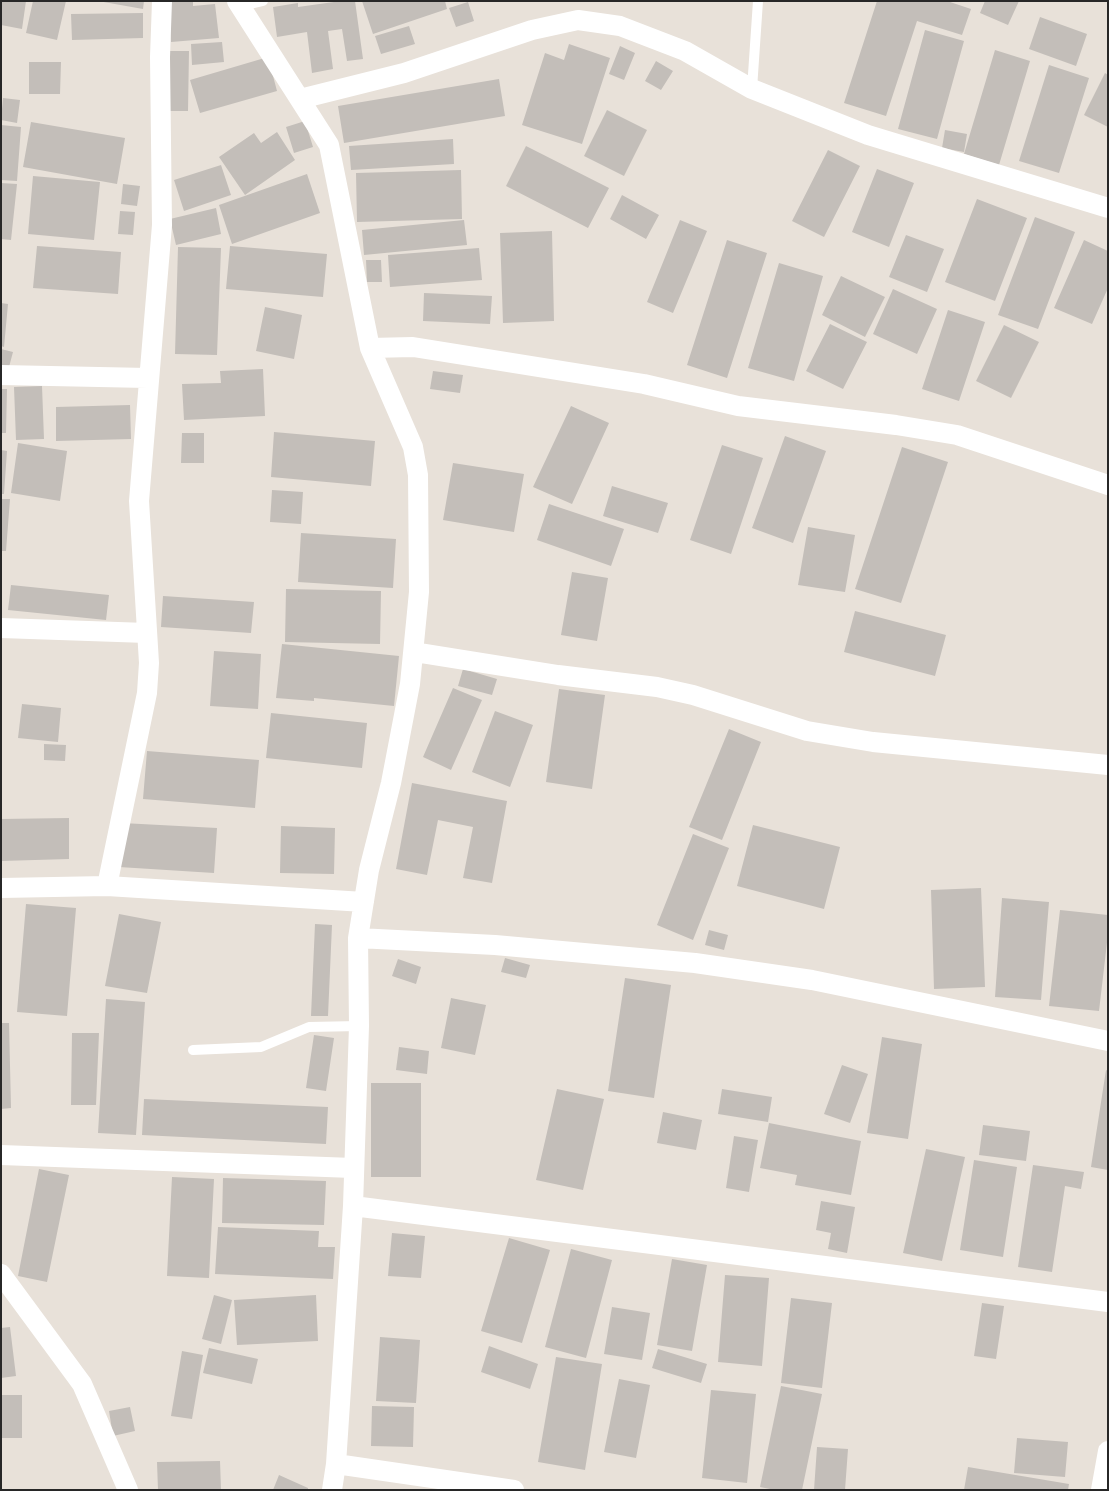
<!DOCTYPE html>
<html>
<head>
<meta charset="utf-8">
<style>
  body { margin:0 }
  #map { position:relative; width:1109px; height:1491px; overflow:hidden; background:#e8e1d9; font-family:Figtree,sans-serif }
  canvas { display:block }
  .frame { position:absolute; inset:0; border:2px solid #272727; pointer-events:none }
</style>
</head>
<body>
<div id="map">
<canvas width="1109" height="1491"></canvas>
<div class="frame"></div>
</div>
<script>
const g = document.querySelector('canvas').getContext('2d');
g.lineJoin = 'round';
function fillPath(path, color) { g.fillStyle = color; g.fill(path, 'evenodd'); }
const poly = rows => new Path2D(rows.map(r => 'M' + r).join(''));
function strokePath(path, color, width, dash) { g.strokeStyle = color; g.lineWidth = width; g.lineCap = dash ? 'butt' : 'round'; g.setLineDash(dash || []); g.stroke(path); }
const building = poly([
  [1,1,26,1,22,29,1,25],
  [33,1,66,1,57,40,26,33],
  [98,1,144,1,143,9],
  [168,1,193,1,193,6,215,4,219,38,171,42],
  [341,1,355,1,363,59,347,61,342,29,328,31,333,69,312,73,307,32,277,37,273,7,298,3,298,7],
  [362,1,445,1,447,9,373,34],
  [877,1,947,1,971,9,962,35,917,21,886,116,844,103],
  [985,1,1019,1,1008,25,980,13],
  [468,2,474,21,456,27,449,8],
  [143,13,143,38,72,40,71,14],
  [1040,17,1087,34,1076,66,1029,49],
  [409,26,415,44,381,54,375,36],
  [925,30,964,41,937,139,898,129],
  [222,42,224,62,192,65,191,44],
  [569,44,610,58,582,144,522,125,545,53,564,60],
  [620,46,635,53,624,80,609,74],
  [995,50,1030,61,999,165,964,154],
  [169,51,189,51,188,111,168,111],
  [268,57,277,91,200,113,190,80],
  [656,61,673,71,661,90,645,81],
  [29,62,61,62,60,94,29,94],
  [1049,65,1089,78,1059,173,1019,161],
  [1105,73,1108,75,1108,127,1084,115],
  [499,79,505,116,344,143,338,106],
  [3,98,20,100,17,123,1,120],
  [607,110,647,130,624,176,584,156],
  [305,121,313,147,294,153,286,127],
  [31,122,125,138,117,184,23,167],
  [1,125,21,127,17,181,1,180],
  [945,130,967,134,964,152,942,148],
  [277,132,295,160,245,195,219,157,254,133,261,143],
  [453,139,454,164,351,170,349,146],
  [526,146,609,188,588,228,506,186],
  [828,150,860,166,824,237,792,221],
  [221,165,231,195,184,211,174,180],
  [877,169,914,183,889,247,852,232],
  [461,170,462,219,357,222,356,173],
  [307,174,320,213,232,244,219,205],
  [33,176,100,182,94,240,28,234],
  [1,183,17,184,11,240,1,239],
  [123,184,140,186,137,206,121,204],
  [622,195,659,215,646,239,610,219],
  [977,199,1027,218,995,301,945,282],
  [216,208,221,234,176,245,170,219],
  [120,211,135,212,133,235,118,234],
  [1035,217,1075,232,1038,329,998,315],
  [464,220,467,245,364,255,362,230],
  [680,220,707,231,673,313,647,302],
  [552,231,554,321,503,323,500,233],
  [906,235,944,249,927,292,889,277],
  [727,240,767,253,727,378,687,365],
  [1084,240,1108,251,1108,288,1092,324,1054,308],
  [37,246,121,252,118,294,33,288],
  [230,246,327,254,323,297,226,289],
  [178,247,221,248,217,355,175,354],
  [479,248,482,280,390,287,388,255],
  [366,260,381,260,382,282,367,282],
  [779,263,823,276,794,381,748,368],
  [841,276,885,297,865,337,822,315],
  [893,289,937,309,917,354,873,334],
  [424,293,492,296,490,324,423,321],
  [1,303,8,304,4,347,1,346],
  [265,307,302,315,294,359,256,351],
  [948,310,985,322,959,401,922,389],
  [830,324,867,342,843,389,806,371],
  [1004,325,1039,342,1011,398,976,381],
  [1,349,13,352,9,367,1,365],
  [263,369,265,416,184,420,182,384,221,383,220,371],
  [433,371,463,375,460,393,430,389],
  [42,386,44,439,16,440,14,387],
  [1,389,7,389,6,433,1,433],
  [130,405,131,439,56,441,56,407],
  [571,406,609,423,572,504,533,487],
  [274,432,375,441,371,486,271,477],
  [182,433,204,433,204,463,181,463],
  [785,436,826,451,793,543,752,528],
  [18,443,67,451,60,501,11,493],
  [722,445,763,458,731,554,690,540],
  [902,447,948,462,901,603,855,589],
  [1,450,7,451,4,494,1,494],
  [453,463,524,474,514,532,443,520],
  [612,486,668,503,658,533,603,516],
  [272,490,303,492,301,524,270,522],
  [1,499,10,499,6,551,1,551],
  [549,504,624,529,611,566,537,540],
  [808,527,855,535,845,592,798,585],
  [301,533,396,539,393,588,298,582],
  [572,572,608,578,597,641,561,635],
  [11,585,109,595,106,620,8,610],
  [286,589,381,591,380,644,285,642],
  [163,596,254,602,251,633,161,627],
  [855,611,946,635,935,676,844,652],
  [282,644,399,656,394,706,314,698,314,701,276,698],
  [214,651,261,654,258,709,210,706],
  [463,669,497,679,492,695,458,686],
  [453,688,482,700,451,770,423,757],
  [559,689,605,695,592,789,546,782],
  [22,704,61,708,58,742,18,738],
  [495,711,533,725,510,787,472,772],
  [271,713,367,723,362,768,266,758],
  [729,729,761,742,722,840,689,827],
  [44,744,66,745,65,761,44,760],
  [147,751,259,760,255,808,143,799],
  [412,783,507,801,492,883,463,878,473,827,438,820,427,875,396,869],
  [69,818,69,859,1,861,1,819],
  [122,823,217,828,214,873,119,867],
  [753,825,840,847,824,909,737,886],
  [281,826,335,828,334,874,280,873],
  [693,834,729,848,693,940,657,925],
  [981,888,985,987,934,989,931,890],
  [1002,898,1049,902,1041,1000,995,997],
  [26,904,76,908,67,1016,17,1012],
  [1060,910,1108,915,1108,934,1099,1011,1049,1006],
  [119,914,161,922,147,993,105,986],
  [315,924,332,925,328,1016,311,1016],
  [709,930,728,935,724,950,705,945],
  [505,958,530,965,526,978,501,972],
  [398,959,421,967,416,984,392,976],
  [625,978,671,985,654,1098,608,1091],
  [451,998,486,1005,475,1055,441,1048],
  [106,999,145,1002,136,1135,98,1133],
  [1,1023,9,1023,11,1108,1,1109],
  [72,1033,99,1033,96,1105,71,1105],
  [314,1035,334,1038,326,1091,306,1088],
  [882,1037,922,1044,908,1139,867,1133],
  [399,1047,429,1051,427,1074,396,1070],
  [842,1065,868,1074,850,1123,824,1114],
  [1106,1070,1108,1071,1108,1170,1091,1167],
  [371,1083,421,1083,421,1177,371,1177],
  [557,1089,604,1099,583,1190,536,1180],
  [722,1089,772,1097,768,1122,718,1114],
  [144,1099,328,1107,326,1144,142,1135],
  [663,1112,702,1120,696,1150,657,1143],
  [769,1123,861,1141,851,1195,795,1185,797,1175,760,1168],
  [983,1125,1030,1131,1026,1161,979,1155],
  [734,1136,758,1140,749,1192,726,1188],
  [926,1149,965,1157,942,1261,903,1253],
  [974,1160,1017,1167,1003,1257,960,1250],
  [1033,1165,1084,1172,1081,1189,1065,1186,1052,1272,1018,1267],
  [39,1169,69,1175,47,1282,18,1276],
  [172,1177,214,1179,209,1278,167,1276],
  [223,1178,326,1181,324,1225,222,1223],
  [821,1201,855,1207,847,1253,828,1249,831,1233,816,1230],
  [218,1227,319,1231,318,1247,335,1247,333,1279,215,1274],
  [392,1233,425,1236,421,1278,388,1276],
  [509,1238,550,1250,522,1343,481,1331],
  [571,1249,612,1260,586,1358,545,1347],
  [672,1259,707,1265,692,1351,657,1345],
  [725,1275,769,1278,762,1366,718,1362],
  [214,1295,232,1300,221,1344,202,1339],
  [316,1295,318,1341,237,1345,234,1300],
  [791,1298,832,1303,822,1388,781,1383],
  [982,1303,1004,1306,996,1359,974,1356],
  [612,1307,650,1313,642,1360,604,1354],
  [10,1327,16,1376,1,1378,1,1328],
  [380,1337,420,1340,416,1403,376,1401],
  [489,1346,538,1364,530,1389,481,1372],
  [209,1348,258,1359,252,1384,203,1373],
  [658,1349,707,1364,701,1383,652,1368],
  [182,1351,203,1355,192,1419,171,1416],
  [556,1357,602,1364,585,1470,538,1462],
  [619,1379,650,1385,636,1458,604,1452],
  [781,1386,822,1394,802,1490,775,1490,760,1487],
  [711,1390,756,1394,747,1483,702,1478],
  [1,1395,22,1395,22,1438,1,1438],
  [372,1406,414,1407,413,1447,371,1446],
  [130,1407,135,1431,113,1436,109,1411],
  [1017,1438,1068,1442,1065,1477,1014,1473],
  [817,1447,848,1449,845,1490,814,1490],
  [220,1461,221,1490,158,1490,157,1462],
  [968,1467,1069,1484,1068,1490,964,1490],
  [279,1475,308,1488,308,1490,273,1490]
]);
const service = poly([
  [242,6,263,1],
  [752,89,758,1],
  [193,1050,261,1047,309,1027,359,1026]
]);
const minor = poly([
  [237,1,329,145,370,348,413,447,418,475,419,592,410,684,391,783,369,870,358,938,359,1026,353,1206,336,1464,332,1490],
  [300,99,404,73,532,30,578,20,620,26,685,51,752,89,868,135,1108,208],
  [370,348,413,347,644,384,738,406,896,425,957,435,1108,485],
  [1,375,148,378],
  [1,628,147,633],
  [414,652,558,675,657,687,693,695,807,731,873,742,1108,765],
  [107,886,147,693,149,663,139,501,162,225,160,57,162,1],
  [1,888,107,886,364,902],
  [358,938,495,945,695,963,812,980,1108,1041],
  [1,1155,353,1168],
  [353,1206,1108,1302],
  [1,1274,82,1384,128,1490],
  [336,1464,514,1490],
  [1101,1490,1108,1451]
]);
fillPath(building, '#c3beb9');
strokePath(service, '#fff', 10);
strokePath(minor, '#fff', 20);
</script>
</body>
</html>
